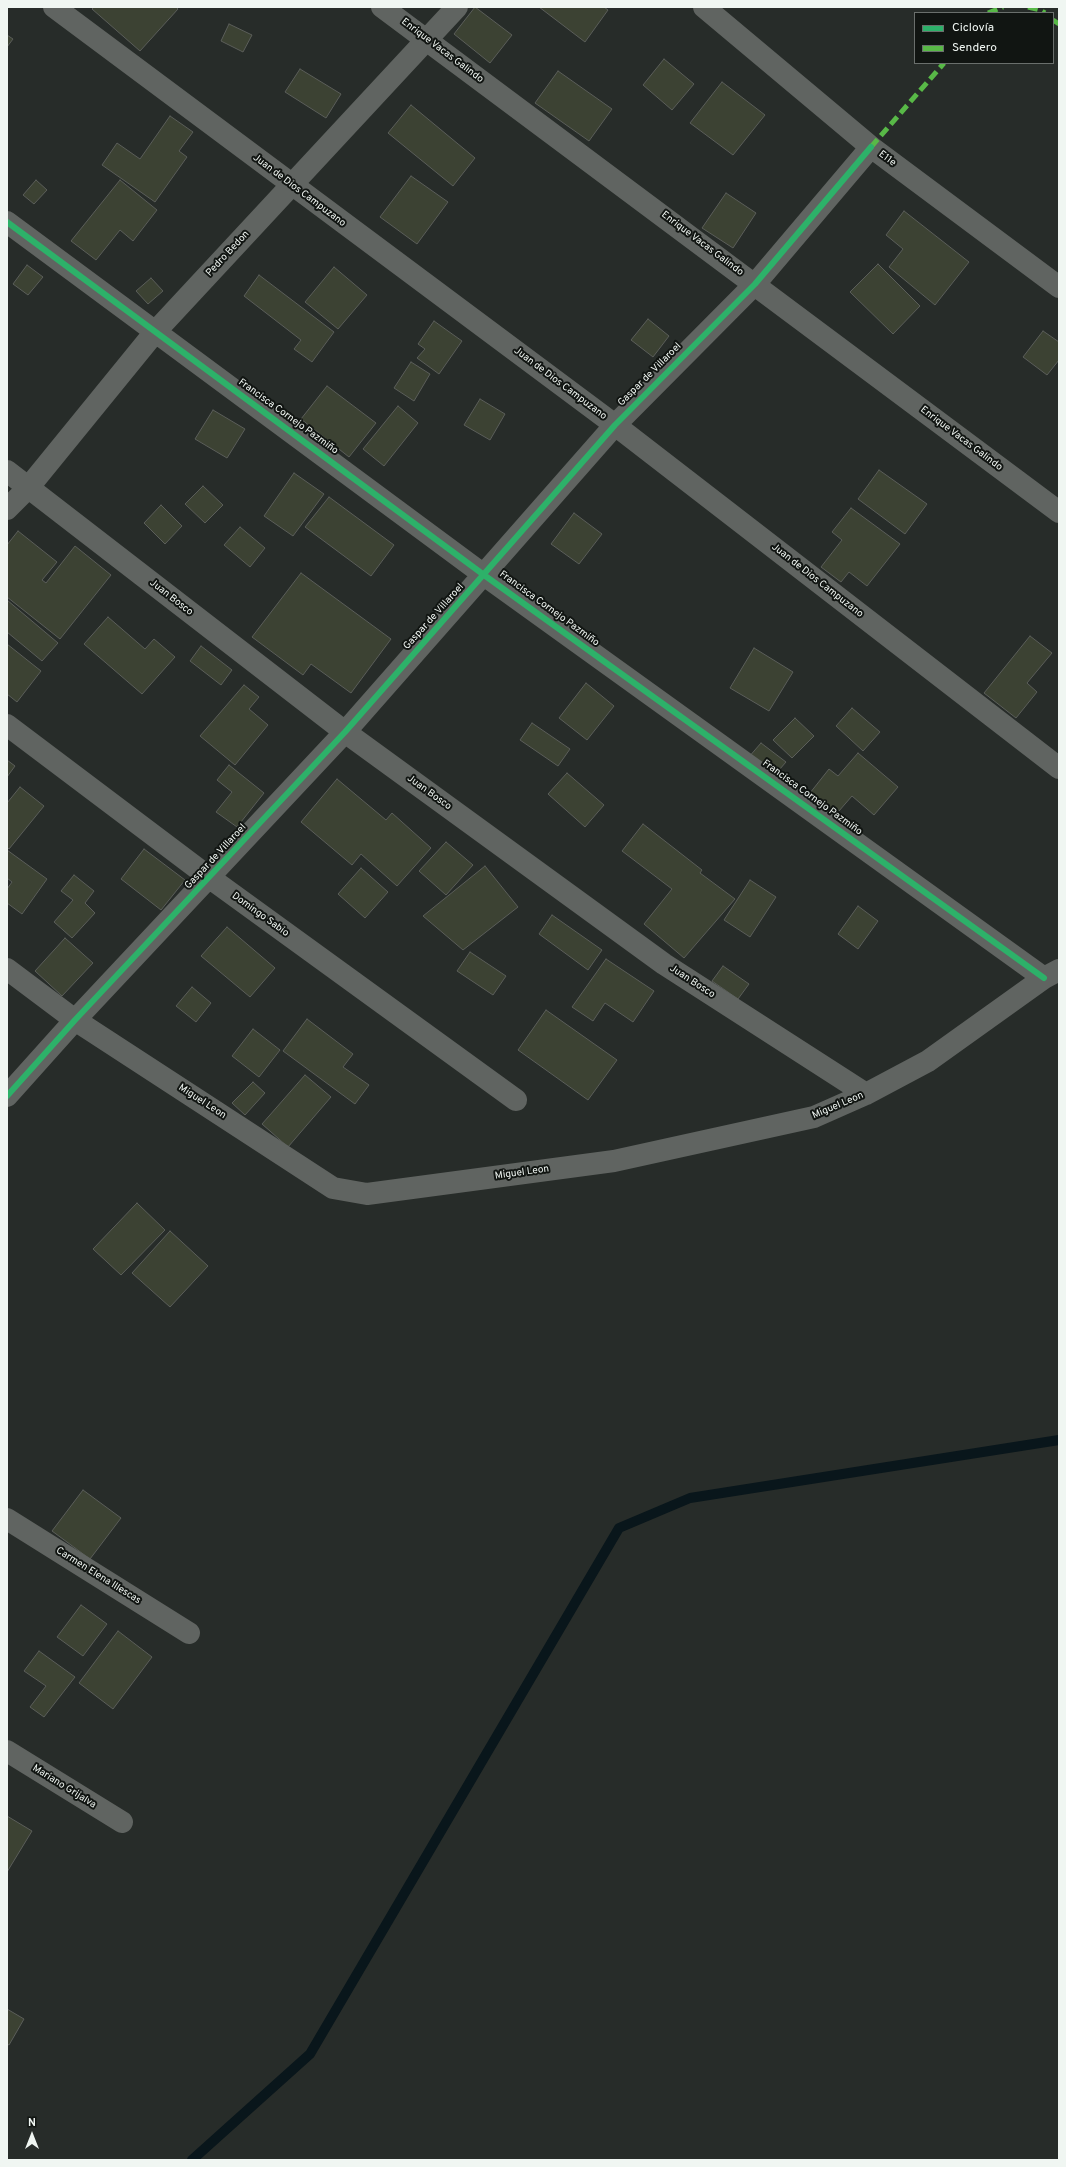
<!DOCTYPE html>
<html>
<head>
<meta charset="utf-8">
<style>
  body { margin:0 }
  #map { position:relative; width:1066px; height:2167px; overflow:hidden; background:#272c29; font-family:Overpass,sans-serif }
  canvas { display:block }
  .frame { position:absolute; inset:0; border:8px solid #f0f6f2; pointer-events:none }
  .legend { position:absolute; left:914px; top:12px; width:140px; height:52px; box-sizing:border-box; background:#111512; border:1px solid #6a6f6c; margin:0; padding:5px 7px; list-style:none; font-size:12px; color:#f0f6f2 }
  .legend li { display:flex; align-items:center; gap:8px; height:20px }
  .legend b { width:20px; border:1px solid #6a6f6c }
  .north { position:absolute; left:12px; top:2115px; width:40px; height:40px; -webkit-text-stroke:3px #111512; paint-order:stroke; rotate:0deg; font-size:11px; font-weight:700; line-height:16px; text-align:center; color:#f0f6f2 }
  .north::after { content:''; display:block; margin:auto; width:14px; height:18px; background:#f0f6f2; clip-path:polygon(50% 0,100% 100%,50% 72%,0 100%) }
</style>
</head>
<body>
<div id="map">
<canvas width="1066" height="2167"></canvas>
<div class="frame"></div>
<ul class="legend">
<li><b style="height:5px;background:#2db169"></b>Ciclovía</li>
<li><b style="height:5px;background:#58b947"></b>Sendero</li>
</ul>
<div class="north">N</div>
</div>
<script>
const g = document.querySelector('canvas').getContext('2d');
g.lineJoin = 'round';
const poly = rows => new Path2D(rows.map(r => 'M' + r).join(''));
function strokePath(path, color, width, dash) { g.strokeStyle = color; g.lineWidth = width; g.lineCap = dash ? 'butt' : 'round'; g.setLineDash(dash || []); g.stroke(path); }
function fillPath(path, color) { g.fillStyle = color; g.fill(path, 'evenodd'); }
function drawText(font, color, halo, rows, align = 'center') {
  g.font = font + ' Overpass,sans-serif'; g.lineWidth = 4; g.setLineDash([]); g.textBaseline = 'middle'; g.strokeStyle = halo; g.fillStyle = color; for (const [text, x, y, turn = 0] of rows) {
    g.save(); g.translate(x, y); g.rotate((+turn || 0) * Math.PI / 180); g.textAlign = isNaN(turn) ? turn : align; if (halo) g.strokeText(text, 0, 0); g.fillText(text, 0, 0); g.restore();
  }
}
const stream = poly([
  [192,2160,310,2054,619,1528,690,1498,1059,1440]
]);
const building = poly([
  [94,7,176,7,178,9,140,51,92,9,94,7],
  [475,7,512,35,490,63,454,34,475,7],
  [539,7,604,7,608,10,585,42,539,7],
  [229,24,252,35,243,52,221,41,229,24],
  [7,35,13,39,7,47,7,35],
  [664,59,694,84,672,110,643,85,664,59],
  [300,69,341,94,326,118,285,92,300,69],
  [558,71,612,109,589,141,535,103,558,71],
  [722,82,765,115,733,155,690,123,722,82],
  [411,105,475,158,453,186,388,133,411,105],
  [170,116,193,132,179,151,187,157,155,202,102,165,117,143,140,159,170,116],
  [411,176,448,202,417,244,380,217,411,176],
  [36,180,47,190,34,204,23,195,36,180],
  [120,180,157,210,133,241,120,230,96,260,71,241,120,180],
  [726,193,756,213,733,248,702,228,726,193],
  [904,211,969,262,935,305,889,267,903,249,886,235,904,211],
  [878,264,920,306,893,334,850,292,878,264],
  [27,265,43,277,28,295,13,284,27,265],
  [334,267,367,295,338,329,305,302,334,267],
  [259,275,334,332,312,362,294,349,301,340,244,296,259,275],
  [151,278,163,291,148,304,136,291,151,278],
  [648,319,669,336,653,357,631,340,648,319],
  [434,321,462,341,439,374,417,358,425,349,418,344,434,321],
  [1043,331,1059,342,1059,360,1047,375,1023,357,1043,331],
  [411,362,430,374,414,401,394,388,411,362],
  [327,386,376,423,349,457,301,419,327,386],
  [480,399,505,414,490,440,464,425,480,399],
  [398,406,418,423,384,466,363,449,398,406],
  [213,410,245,429,227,458,195,439,213,410],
  [879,470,927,504,905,534,858,499,879,470],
  [294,473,324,494,293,536,264,516,294,473],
  [203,486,223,505,205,523,185,504,203,486],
  [329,497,394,545,371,576,305,527,329,497],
  [161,505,182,526,165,544,144,523,161,505],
  [851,508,900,544,867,586,849,572,841,582,821,567,842,540,832,532,851,508],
  [574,513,602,534,579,564,551,544,574,513],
  [240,527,265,548,250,567,224,545,240,527],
  [18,531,57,562,42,580,46,583,75,546,111,575,60,639,7,597,7,545,18,531],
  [301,573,391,639,351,693,311,664,303,675,252,637,301,573],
  [7,600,58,643,42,661,7,632,7,600],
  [108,617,145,649,154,639,175,657,142,694,84,644,108,617],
  [1030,636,1052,653,1027,683,1037,692,1016,718,984,693,1030,636],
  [7,644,41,671,17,702,7,694,7,644],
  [201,646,232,670,221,685,190,661,201,646],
  [754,648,793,672,769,711,730,688,754,648],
  [586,683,614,706,587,740,559,718,586,683],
  [244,685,259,697,249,709,268,725,235,765,200,736,244,685],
  [852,708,880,732,863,751,836,726,852,708],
  [795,718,814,736,792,758,773,740,795,718],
  [532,723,570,749,558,766,520,740,532,723],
  [761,743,786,762,773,777,748,758,761,743],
  [858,753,898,787,874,815,852,796,832,819,806,798,829,769,838,776,858,753],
  [7,760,15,766,7,777,7,760],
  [229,765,264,793,237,827,216,812,232,792,217,780,229,765],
  [567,773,604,805,585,827,548,794,567,773],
  [337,779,386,820,392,813,431,848,397,886,361,854,352,865,301,822,337,779],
  [20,787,44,806,9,849,7,847,7,803,20,787],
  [643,824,702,870,700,873,735,899,684,958,644,924,672,889,622,851,643,824],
  [446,842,473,865,446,895,419,871,446,842],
  [144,849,185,880,161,910,121,879,144,849],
  [7,850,47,879,22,914,7,903,7,889,12,882,7,878,7,850],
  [485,866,518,907,463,950,423,916,485,866],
  [361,868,388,892,365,918,338,894,361,868],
  [74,875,94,891,85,903,95,913,72,938,54,922,73,900,61,891,74,875],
  [750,880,776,897,750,937,724,920,750,880],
  [858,906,878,921,858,949,838,934,858,906],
  [552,915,602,950,588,970,539,934,552,915],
  [227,927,275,968,250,997,201,956,227,927],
  [65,938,93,963,62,996,35,971,65,938],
  [470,952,506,976,493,995,457,971,470,952],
  [606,959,654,991,633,1022,605,1003,593,1021,572,1007,606,959],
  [723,966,749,984,738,999,712,981,723,966],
  [192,987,211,1003,196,1022,176,1006,192,987],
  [546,1010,617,1060,588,1100,518,1050,546,1010],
  [307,1019,353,1054,343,1067,369,1085,355,1104,283,1051,307,1019],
  [253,1029,280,1050,259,1077,232,1056,253,1029],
  [305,1075,331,1097,288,1147,262,1124,305,1075],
  [253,1082,265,1093,245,1115,232,1103,253,1082],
  [137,1203,165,1230,121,1275,93,1249,137,1203],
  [170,1231,208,1266,170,1307,132,1273,170,1231],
  [83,1490,121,1518,90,1559,52,1531,83,1490],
  [81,1605,107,1624,83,1656,57,1637,81,1605],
  [118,1631,152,1657,113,1709,79,1683,118,1631],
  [39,1651,75,1677,44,1717,30,1707,46,1686,24,1671,39,1651],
  [7,1816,32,1831,7,1872,7,1816],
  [7,2009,24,2019,9,2045,7,2044,7,2009]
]);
const minor = poly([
  [54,7,615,425,1059,768],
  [382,7,1059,512],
  [704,7,871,147,1059,287],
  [7,222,484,575,1044,978],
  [7,471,345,732,664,964,866,1094],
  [7,509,28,488,155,332,457,7],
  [7,725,210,878,516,1100],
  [7,969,75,1020,333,1188,367,1194,614,1161,814,1117,866,1094,928,1061,1044,978,1059,970],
  [7,1096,75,1020,345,732,615,425,755,284,871,147],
  [7,1519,189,1633],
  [7,1751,122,1822]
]);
const quiet = poly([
  [1028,7,1040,10,1045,13],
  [988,13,1003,7],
  [1053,20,1059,24],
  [871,147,944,63]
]);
const cycleway = poly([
  [7,222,484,575,1044,978],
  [7,1096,75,1020,345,732,615,425,755,284,871,147]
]);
const streetNames = [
  ["Enrique Vacas Galindo",442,51,37],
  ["E11e",887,159,37],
  ["Juan de Dios Campuzano",299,191,37],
  ["Enrique Vacas Galindo",702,244,37],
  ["Pedro Bedon",228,254,-47],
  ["Gaspar de Villaroel",650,375,-45],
  ["Juan de Dios Campuzano",560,384,37],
  ["Francisca Cornejo Pazmiño",288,417,36],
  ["Enrique Vacas Galindo",961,439,37],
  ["Juan de Dios Campuzano",817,581,38],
  ["Juan Bosco",171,598,38],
  ["Francisca Cornejo Pazmiño",549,609,36],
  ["Gaspar de Villaroel",434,617,-48],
  ["Juan Bosco",429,793,36],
  ["Francisca Cornejo Pazmiño",812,798,36],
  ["Gaspar de Villaroel",216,857,-47],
  ["Domingo Sabio",260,915,36],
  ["Juan Bosco",692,982,33],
  ["Miguel Leon",202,1102,33],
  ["Miguel Leon",838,1106,-23],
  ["Miguel Leon",522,1173,-8],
  ["Carmen Elena Illescas",98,1576,32],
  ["Mariano Grijalva",64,1787,32]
];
strokePath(stream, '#09161b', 10);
fillPath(building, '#3c4233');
strokePath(building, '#5b5e5a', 1);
strokePath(minor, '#606461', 22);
strokePath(quiet, '#58b947', 5, [10, 5]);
strokePath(cycleway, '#2db169', 6);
drawText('10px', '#f0f6f2', '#111512', streetNames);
</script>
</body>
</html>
